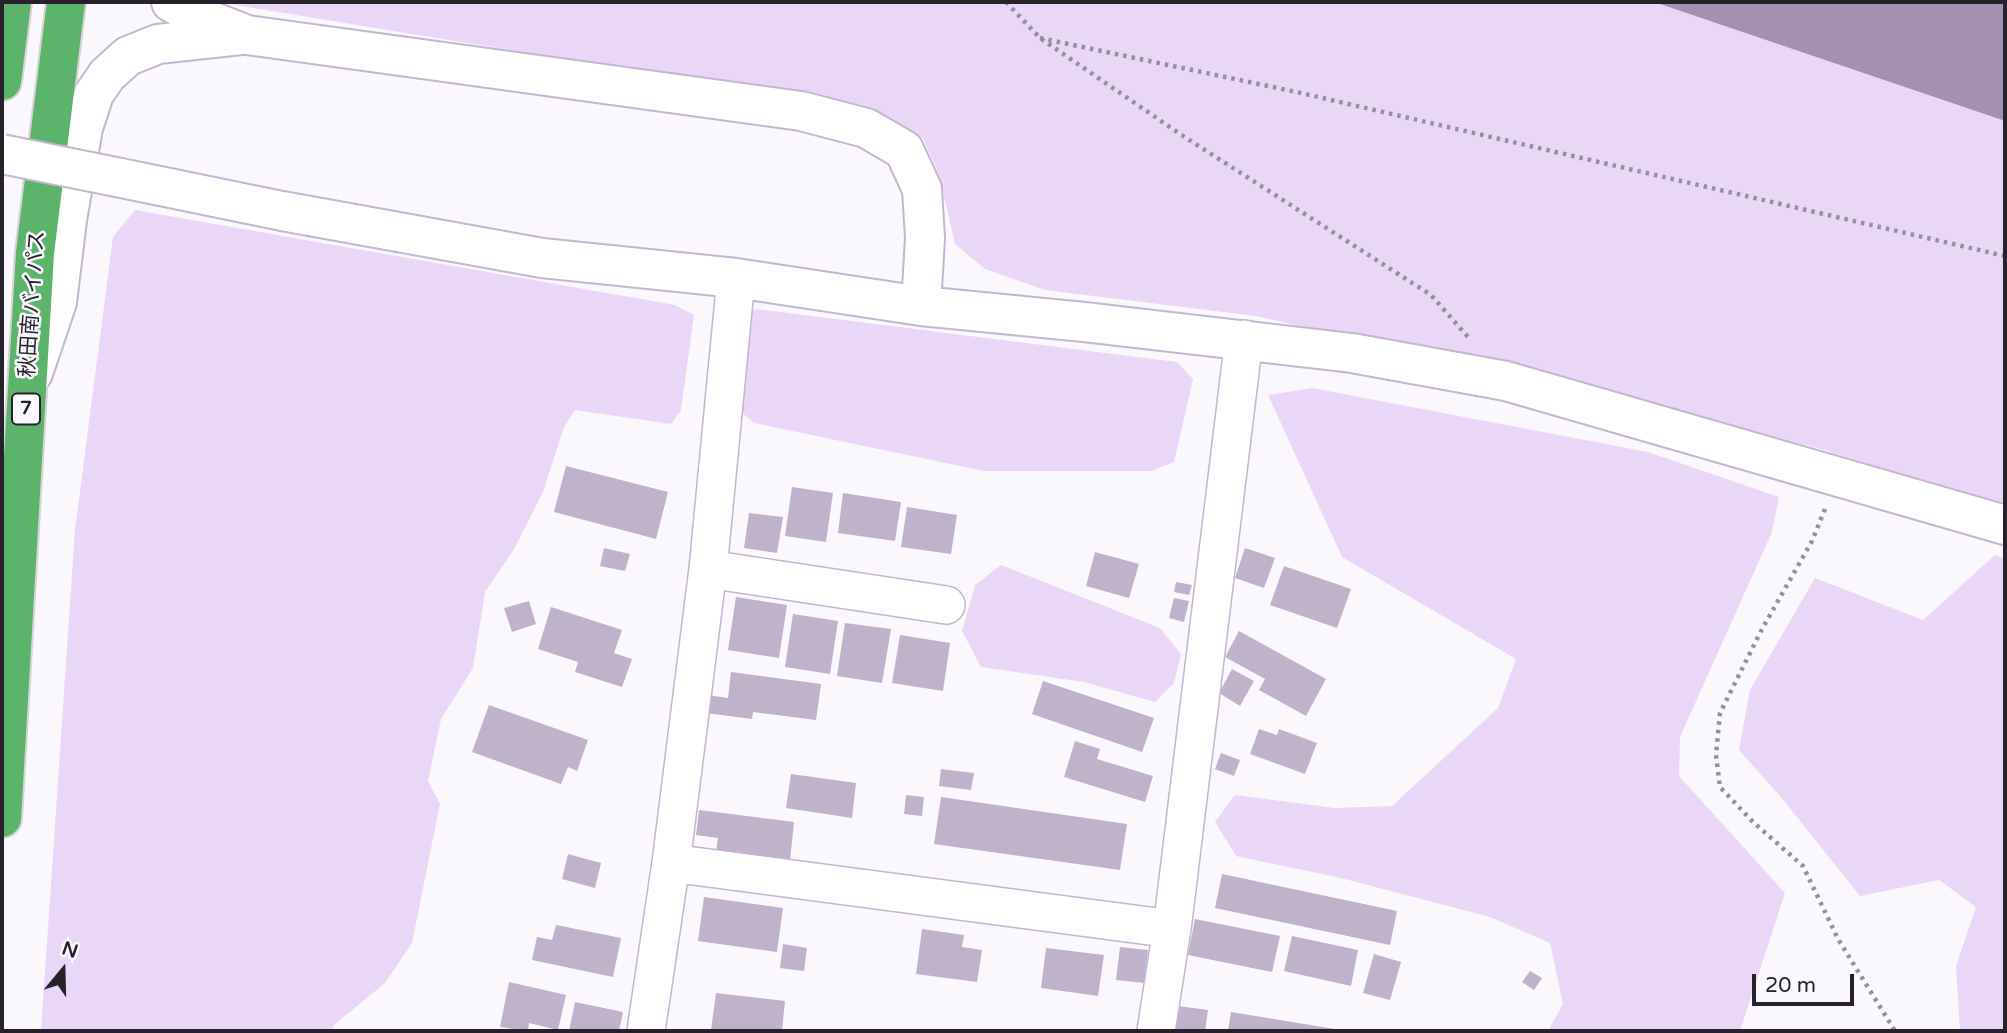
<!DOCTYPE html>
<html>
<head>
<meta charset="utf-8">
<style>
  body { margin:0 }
  #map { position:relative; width:2007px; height:1033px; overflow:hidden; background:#faf7fd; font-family:"Varela Round",sans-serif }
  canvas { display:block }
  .frame { position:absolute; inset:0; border:4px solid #27212b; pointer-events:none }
  .north { position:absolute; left:28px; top:935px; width:70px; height:70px; -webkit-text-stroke:5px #faf7fd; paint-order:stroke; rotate:19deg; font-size:19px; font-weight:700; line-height:28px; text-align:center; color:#27212b }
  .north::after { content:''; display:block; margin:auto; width:24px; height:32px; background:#27212b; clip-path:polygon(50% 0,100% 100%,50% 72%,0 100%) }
  .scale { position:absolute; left:1752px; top:974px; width:102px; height:32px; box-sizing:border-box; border:4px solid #27212b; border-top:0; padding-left:9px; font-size:21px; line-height:24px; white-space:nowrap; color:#27212b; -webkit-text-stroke:5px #faf7fd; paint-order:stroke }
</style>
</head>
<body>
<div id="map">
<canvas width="2007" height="1033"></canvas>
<div class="frame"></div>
<div class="north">N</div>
<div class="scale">20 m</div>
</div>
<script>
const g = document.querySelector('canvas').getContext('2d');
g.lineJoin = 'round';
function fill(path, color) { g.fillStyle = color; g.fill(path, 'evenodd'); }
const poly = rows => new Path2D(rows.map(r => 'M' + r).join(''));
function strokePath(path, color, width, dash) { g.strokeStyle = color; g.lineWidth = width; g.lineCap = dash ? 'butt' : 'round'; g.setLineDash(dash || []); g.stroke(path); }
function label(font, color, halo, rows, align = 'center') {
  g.font = font + ' "Varela Round","Noto Sans JP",sans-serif'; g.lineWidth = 5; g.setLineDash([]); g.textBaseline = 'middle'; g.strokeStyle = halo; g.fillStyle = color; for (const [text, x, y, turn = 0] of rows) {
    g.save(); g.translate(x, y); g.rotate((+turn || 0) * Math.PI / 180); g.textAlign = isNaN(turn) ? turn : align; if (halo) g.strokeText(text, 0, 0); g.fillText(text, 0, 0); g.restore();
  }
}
const green = poly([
  [228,2,1654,2,2005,121,2005,507,1814,447,1256,316,1045,290,985,269,955,244,939,175,923,138,863,105,461,42,229,4],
  [135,210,675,305,694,315,681,410,671,424,575,410,564,427,543,492,514,549,485,592,473,668,441,719,428,781,440,804,412,943,385,983,334,1025,332,1031,41,1031,75,530,113,237],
  [756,309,1177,362,1193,379,1174,462,1151,471,984,471,754,423,733,405,737,319],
  [1312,388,1648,452,1779,497,1772,532,1680,737,1679,776,1785,893,1740,1031,1548,1031,1563,1004,1550,943,1490,917,1341,878,1236,856,1215,822,1235,795,1335,808,1392,806,1498,708,1516,659,1342,557,1268,395],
  [1995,555,2005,559,2005,1031,1960,1031,1956,966,1976,907,1939,880,1860,896,1785,802,1739,750,1750,690,1815,578,1923,620],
  [1001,565,1160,628,1181,654,1174,683,1155,702,1084,682,981,667,962,631,975,585]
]);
const water = poly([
  [1654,2,2005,2,2005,121]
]);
const building = poly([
  [566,466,668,492,656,539,554,512],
  [792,487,833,493,826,542,785,536],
  [843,493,901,502,895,541,838,533],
  [907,507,957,515,951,554,901,547],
  [749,513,783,517,777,553,744,548],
  [604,548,630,554,625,571,600,566],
  [1245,548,1275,558,1264,588,1235,578],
  [1095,552,1139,564,1129,598,1086,586],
  [1284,566,1351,589,1337,628,1270,605],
  [1176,582,1192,585,1189,595,1174,592],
  [736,597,787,605,779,658,728,650],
  [1174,598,1189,601,1184,622,1169,618],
  [529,601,536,624,512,632,504,608],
  [551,607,622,630,614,653,632,659,622,687,575,672,578,662,538,649],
  [793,614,838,621,830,674,785,667],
  [845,623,891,629,882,683,837,676],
  [1239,631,1326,679,1306,716,1259,690,1265,679,1225,657],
  [900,635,950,643,943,691,892,683],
  [1232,669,1254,681,1240,706,1219,693],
  [731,672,821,684,816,720,753,712,752,719,698,712,700,694,728,698],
  [1043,681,1154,718,1142,752,1032,714],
  [489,705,588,740,577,771,568,767,561,784,472,752],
  [1259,729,1277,735,1279,729,1317,743,1305,774,1250,754],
  [1075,741,1100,749,1097,759,1153,776,1145,802,1064,777],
  [1221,753,1240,760,1234,776,1215,769],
  [941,769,974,773,971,790,939,786],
  [791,774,856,783,852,818,786,808],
  [906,795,924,797,922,816,904,814],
  [941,797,1127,824,1120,870,934,844],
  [699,810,794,822,790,860,716,852,718,838,696,835],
  [568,854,601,863,595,888,562,879],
  [1222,874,1397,911,1390,945,1215,908],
  [704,897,783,908,777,952,698,941],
  [1195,919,1280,936,1272,972,1188,955],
  [556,925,621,938,613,977,532,960,537,937,552,940],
  [922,929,964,935,962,947,982,950,977,982,916,974],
  [1292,936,1358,950,1351,986,1284,971],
  [783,944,807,948,804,971,780,968],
  [1120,947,1148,950,1144,983,1116,980],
  [1046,948,1104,955,1098,996,1041,988],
  [1374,954,1401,962,1390,1000,1363,993],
  [1530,971,1542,978,1534,990,1522,982],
  [509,982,566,995,558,1030,529,1023,528,1031,500,1027],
  [716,993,785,1001,782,1031,711,1030],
  [575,1002,623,1012,619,1031,569,1031],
  [1171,1005,1208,1010,1205,1031,1172,1031],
  [1231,1012,1341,1030,1340,1031,1228,1031]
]);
const path = poly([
  [1006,2,1040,38,1180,134,1431,295,1468,337],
  [1040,38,1301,93,2005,256],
  [1825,509,1812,541,1761,631,1720,713,1716,755,1720,787,1753,822,1803,866,1838,939,1895,1031]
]);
const minor = poly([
  [708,569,946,605],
  [671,863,1172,929],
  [646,1031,671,863,708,569,736,278],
  [1156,1031,1172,929,1244,339]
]);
const tertiary = poly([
  [171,2,191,13,247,35,801,111,866,128,904,150,922,189,925,238,921,306],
  [121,178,282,211,542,258,736,278,921,306,1084,322,1352,353,1506,381,2005,525],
  [33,373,57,302,67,220,83,128,94,94,107,75,128,56,158,44,241,35]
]);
const trunk = poly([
  [2,81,12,2],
  [2,818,35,253,66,2]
]);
const tertiaryBridge = poly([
  [2,154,121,178]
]);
const shields = [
  [26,409,28]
];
const shieldNames = [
  ["7",26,409]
];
const streetNames = [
  ["秋田南バイパス",33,304,-86]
];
fill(green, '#ead7f7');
fill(water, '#a490b2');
fill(building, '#c0b2ca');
strokePath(minor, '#c4b6ce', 40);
strokePath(tertiary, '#c4b6ce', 42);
strokePath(trunk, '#d4d3d5', 42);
strokePath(path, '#969199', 4.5, [3.5, 5]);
strokePath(minor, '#fff', 37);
strokePath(tertiary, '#fff', 38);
strokePath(trunk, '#5cb46a', 38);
strokePath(tertiaryBridge, '#c4b6ce', 42, []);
strokePath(tertiaryBridge, '#fff', 38);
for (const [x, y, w] of shields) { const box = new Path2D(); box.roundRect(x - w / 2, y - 15.5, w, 31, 5); g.fillStyle = '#faf7fd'; g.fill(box); strokePath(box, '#27212b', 2); }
label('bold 19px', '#27212b', null, shieldNames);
label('21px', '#27212b', '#faf7fd', streetNames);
</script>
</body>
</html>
